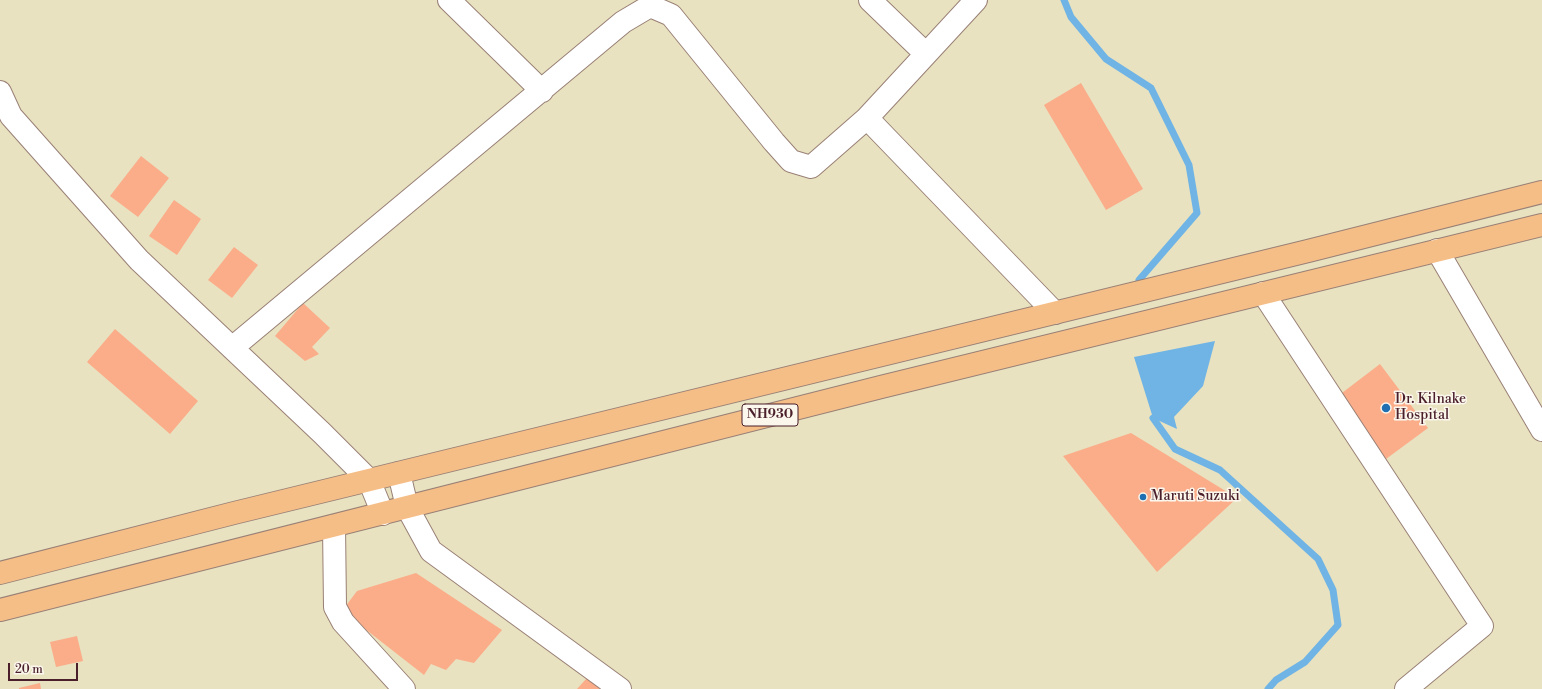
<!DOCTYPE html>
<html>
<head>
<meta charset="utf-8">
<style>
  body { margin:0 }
  #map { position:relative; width:1542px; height:689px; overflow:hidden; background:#e8e2c0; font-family:"Libre Bodoni",serif }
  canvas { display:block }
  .scale { position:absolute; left:8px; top:663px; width:70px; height:18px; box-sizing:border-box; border:2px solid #4a1f2b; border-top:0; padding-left:5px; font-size:12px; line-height:14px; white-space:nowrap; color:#4a1f2b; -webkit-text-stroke:3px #fbf7ec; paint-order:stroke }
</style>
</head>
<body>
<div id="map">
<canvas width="1542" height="689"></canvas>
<div class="scale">20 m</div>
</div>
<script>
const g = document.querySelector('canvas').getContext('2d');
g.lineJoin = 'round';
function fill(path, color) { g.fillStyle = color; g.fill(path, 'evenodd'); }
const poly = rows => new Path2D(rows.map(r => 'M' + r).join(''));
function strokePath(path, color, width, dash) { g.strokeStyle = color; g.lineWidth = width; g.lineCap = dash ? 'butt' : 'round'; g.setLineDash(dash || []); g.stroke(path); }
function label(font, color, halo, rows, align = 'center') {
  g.font = font + ' "Libre Bodoni",serif'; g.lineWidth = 3; g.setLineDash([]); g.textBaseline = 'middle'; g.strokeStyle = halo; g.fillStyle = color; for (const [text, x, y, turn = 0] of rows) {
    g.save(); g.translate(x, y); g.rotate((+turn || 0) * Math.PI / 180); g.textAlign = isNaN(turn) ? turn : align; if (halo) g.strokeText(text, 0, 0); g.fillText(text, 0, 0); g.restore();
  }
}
const water = poly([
  [1215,341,1203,386,1174,417,1177,429,1153,418,1134,357]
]);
const stream = poly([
  [1064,0,1071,17,1106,59,1151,88,1189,165,1197,213,1139,280],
  [1153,418,1175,449,1220,470,1318,559,1333,590,1338,625,1305,662,1276,680,1268,689]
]);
const building = poly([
  [1081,83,1143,189,1106,210,1044,105],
  [141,156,169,178,138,217,110,196],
  [174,200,201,219,177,255,149,236],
  [234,247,258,265,232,298,208,280],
  [303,303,330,328,312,347,319,354,305,361,275,336],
  [115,329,198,401,170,434,87,362],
  [1380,364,1428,428,1386,459,1338,396],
  [1131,433,1237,498,1157,572,1063,456],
  [416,573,502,630,474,663,456,659,446,670,431,664,424,675,342,611,357,591],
  [77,636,83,661,56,667,50,642],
  [587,678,600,689,577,689],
  [40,683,41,689,19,689,19,688]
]);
const minor = poly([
  [449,0,542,91],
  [870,0,926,54],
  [0,92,11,116,139,260,322,433,369,480,383,514],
  [867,118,976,0],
  [1437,250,1542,430],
  [1263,293,1482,626,1406,689],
  [232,348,623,22,650,6,671,15,774,142,791,161,811,167,867,118,1055,313],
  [399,473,407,507,431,551,620,689],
  [334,526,335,607,343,622,404,689]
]);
const highway = poly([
  [0,573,234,513,1308,251,1542,192],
  [0,610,881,387,1542,225]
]);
const markers = [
  [1386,408,5,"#1f6fb2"],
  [1143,497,4,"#1f6fb2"]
];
const shields = [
  [770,415,56]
];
const shieldNames = [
  ["NH930",770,415]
];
const poiNames = [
  ["Dr. Kilnake",1395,400],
  ["Hospital",1395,416],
  ["Maruti Suzuki",1151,497]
];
fill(water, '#6fb4e5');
strokePath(stream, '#6fb4e5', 7);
fill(building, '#fbac89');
strokePath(minor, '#998076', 24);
strokePath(highway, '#998076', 24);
strokePath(minor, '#fff', 22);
strokePath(highway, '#f6be87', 22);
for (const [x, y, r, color] of markers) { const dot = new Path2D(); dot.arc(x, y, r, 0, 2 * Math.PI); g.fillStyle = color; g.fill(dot); strokePath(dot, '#fbf7ec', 1.5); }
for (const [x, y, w] of shields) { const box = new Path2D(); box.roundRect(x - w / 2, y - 11, w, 22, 3); g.fillStyle = '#fbf7ec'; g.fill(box); strokePath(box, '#4a1f2b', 1); }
label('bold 13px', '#4a1f2b', null, shieldNames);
label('14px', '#4a1f2b', '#fbf7ec', poiNames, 'left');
</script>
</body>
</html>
